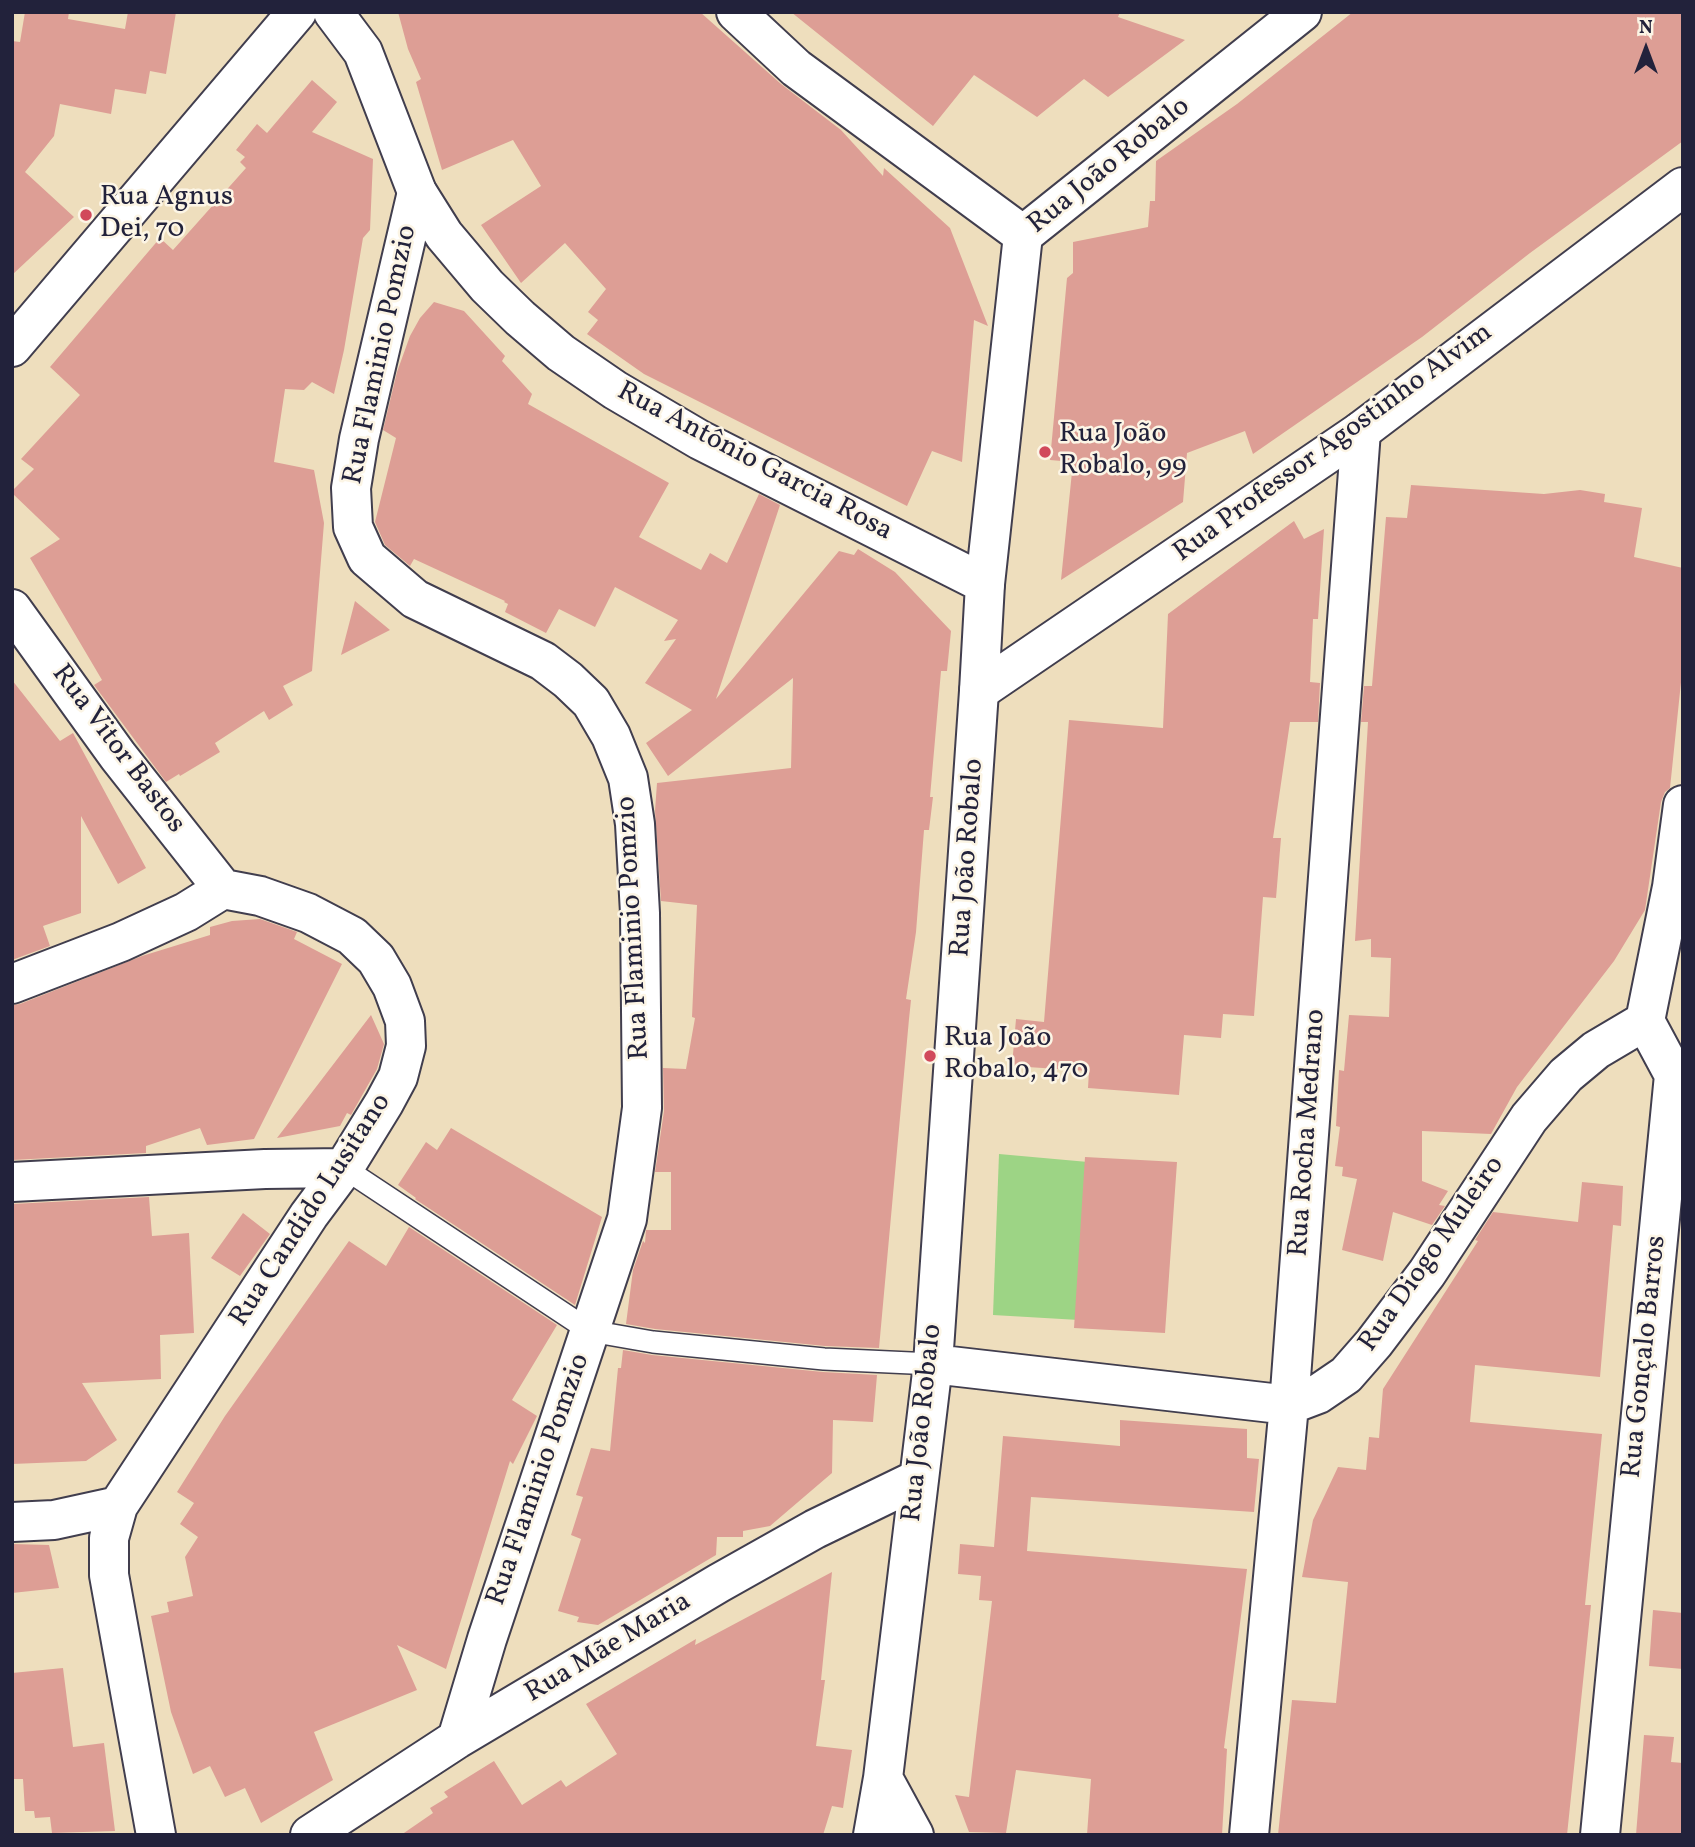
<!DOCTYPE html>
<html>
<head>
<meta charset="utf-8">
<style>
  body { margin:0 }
  #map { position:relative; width:1695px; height:1847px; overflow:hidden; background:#eedebd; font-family:Vollkorn,serif }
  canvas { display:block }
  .frame { position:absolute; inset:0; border:14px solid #22223b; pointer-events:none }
  .north { position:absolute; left:1611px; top:14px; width:70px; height:70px; -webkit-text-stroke:5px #fcf5e5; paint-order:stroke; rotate:0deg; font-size:19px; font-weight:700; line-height:28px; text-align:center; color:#22223b }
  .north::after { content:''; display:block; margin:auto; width:24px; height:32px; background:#22223b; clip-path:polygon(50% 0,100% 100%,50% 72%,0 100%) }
</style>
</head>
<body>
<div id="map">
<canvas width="1695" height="1847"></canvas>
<div class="frame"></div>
<div class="north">N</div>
</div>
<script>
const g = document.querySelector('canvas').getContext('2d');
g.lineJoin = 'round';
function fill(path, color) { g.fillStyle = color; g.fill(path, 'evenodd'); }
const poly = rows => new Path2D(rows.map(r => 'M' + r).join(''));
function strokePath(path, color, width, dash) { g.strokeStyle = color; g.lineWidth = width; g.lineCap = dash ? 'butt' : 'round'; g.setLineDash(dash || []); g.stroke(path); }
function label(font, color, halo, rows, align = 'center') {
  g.font = font + ' Vollkorn,serif'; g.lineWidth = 5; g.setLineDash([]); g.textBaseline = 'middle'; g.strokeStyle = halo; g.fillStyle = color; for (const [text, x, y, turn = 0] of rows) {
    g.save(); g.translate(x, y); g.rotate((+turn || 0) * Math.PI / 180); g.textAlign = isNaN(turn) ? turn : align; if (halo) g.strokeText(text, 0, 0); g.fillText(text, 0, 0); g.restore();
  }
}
const green = poly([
  [999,1154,1088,1162,1079,1320,993,1315]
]);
const building = poly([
  [25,12,69,12,68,19,125,29,128,12,176,12,166,74,150,71,146,94,115,89,111,114,60,104,54,136,25,172,74,217,12,275,12,41,20,42],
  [398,12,700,12,781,84,841,130,883,176,884,168,950,228,988,326,974,320,962,462,932,451,907,506,644,374,587,334,598,320,588,312,606,289,565,243,521,283,481,225,541,186,513,140,442,170,416,82,421,79,408,49],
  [791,12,1120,12,1118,17,1185,40,1108,97,1084,79,1037,117,974,75,933,126],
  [1353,12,1683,12,1683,141,1530,253,1422,337,1253,454,1245,431,1187,453,1183,502,1061,580,1073,462,1050,460,1067,278,1073,273,1073,242,1148,227,1150,201,1155,201,1156,161,1237,104],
  [312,80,337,102,312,132,373,159,370,230,363,238,344,350,334,394,312,382,304,390,285,389,274,462,314,470,324,523,312,671,283,686,293,705,269,720,264,711,215,743,220,752,180,776,179,774,166,782,94,685,102,680,30,558,60,539,12,493,12,491,34,469,21,459,80,395,50,367,160,238,173,250,246,168,240,162,245,157,236,150,257,124,267,133],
  [434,302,464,311,505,356,502,361,532,394,528,404,669,483,639,537,701,570,710,553,727,563,759,494,780,505,716,699,839,551,854,555,858,549,895,572,951,631,947,671,941,671,930,797,933,797,929,830,924,830,916,932,906,999,911,1000,909,1019,879,1348,825,1346,655,1329,626,1324,633,1270,643,1241,645,1243,646,1230,671,1230,671,1172,655,1172,664,1111,663,1068,686,1069,695,1018,692,1017,697,905,661,901,655,811,657,783,791,768,793,678,668,776,646,743,692,710,645,683,676,639,664,641,678,620,615,587,595,627,559,609,546,633,505,612,508,604,504,602,505,601,414,559,410,566,385,545,375,522,396,438,383,430,397,372,410,336,420,318],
  [1411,485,1544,494,1580,490,1605,494,1604,502,1642,508,1634,557,1683,568,1683,663,1670,788,1665,792,1661,802,1645,910,1614,961,1517,1087,1491,1134,1422,1131,1422,1181,1448,1191,1439,1205,1445,1206,1432,1225,1393,1212,1383,1261,1342,1250,1357,1179,1342,1176,1343,1167,1335,1166,1340,1127,1336,1126,1339,1070,1344,1071,1349,1015,1389,1017,1391,958,1371,957,1371,939,1355,941,1368,722,1361,722,1364,686,1372,686,1386,517,1407,518],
  [1294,521,1304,539,1324,529,1318,619,1313,619,1310,682,1320,683,1318,722,1290,722,1273,838,1281,838,1276,898,1263,897,1254,1016,1223,1014,1221,1038,1184,1035,1179,1095,1088,1088,1089,1071,1012,1066,1016,1019,1044,1022,1069,720,1163,728,1168,614],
  [355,601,390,630,341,655],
  [12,680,60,741,73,733,146,868,118,884,81,816,81,913,43,926,50,946,12,960],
  [260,919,297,932,294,939,342,964,254,1139,207,1145,200,1128,146,1146,146,1153,12,1160,12,1005,20,1004,142,956,210,935,210,927,232,921],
  [371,1015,384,1044,377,1069,351,1115,347,1113,340,1126,277,1138],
  [451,1128,602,1217,575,1305,415,1199,416,1198,398,1185,426,1142,437,1150],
  [1085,1157,1177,1162,1165,1333,1074,1328],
  [1582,1182,1623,1186,1621,1226,1613,1225,1600,1377,1475,1365,1470,1422,1602,1434,1585,1605,1591,1605,1567,1835,1278,1835,1292,1700,1336,1703,1348,1582,1302,1577,1313,1520,1338,1467,1366,1470,1369,1437,1379,1438,1383,1389,1478,1241,1475,1240,1493,1212,1578,1222],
  [149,1197,152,1236,189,1233,194,1333,160,1335,161,1379,82,1383,117,1440,86,1461,12,1464,12,1204],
  [243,1213,270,1234,240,1276,211,1258],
  [409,1227,557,1325,512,1400,537,1416,513,1464,510,1461,446,1669,397,1645,417,1690,314,1732,333,1780,261,1823,245,1788,225,1797,210,1766,193,1774,171,1712,151,1616,169,1612,167,1602,193,1596,185,1557,198,1537,180,1524,194,1503,177,1492,225,1416,349,1241,386,1266],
  [623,1350,652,1355,823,1372,877,1375,873,1422,833,1420,832,1473,770,1526,743,1531,743,1537,717,1537,716,1555,598,1625,577,1622,579,1617,558,1611,581,1539,571,1535,583,1497,576,1495,591,1448,610,1451,618,1368,621,1368],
  [1120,1420,1247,1429,1247,1458,1259,1459,1254,1512,1031,1497,1027,1551,1247,1569,1224,1748,1227,1749,1222,1835,1087,1835,1091,1779,1016,1770,1006,1833,969,1832,955,1795,969,1797,992,1601,979,1600,981,1576,958,1574,960,1544,994,1547,1003,1436,1120,1446],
  [12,1544,49,1545,59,1588,12,1593],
  [832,1572,821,1680,825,1680,816,1746,852,1750,843,1808,832,1806,823,1835,401,1835,433,1813,430,1808,448,1797,444,1792,494,1761,522,1805,561,1780,566,1787,617,1754,586,1704,696,1639,695,1645],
  [1653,1610,1683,1613,1683,1669,1649,1666],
  [63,1668,73,1747,104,1743,115,1831,52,1833,50,1817,35,1818,34,1811,25,1811,23,1779,12,1779,12,1673],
  [1644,1735,1674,1737,1671,1762,1683,1763,1683,1835,1636,1835]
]);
const service = poly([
  [344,1168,590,1331,653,1342,824,1359,933,1364]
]);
const minor = poly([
  [736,12,796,68,1023,235],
  [417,192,359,439,351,488,353,527,367,558,415,599,543,661,568,680,591,702,611,736,628,778,635,824,640,913,642,1108,627,1219,487,1639,457,1739],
  [985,584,1023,235,1302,12],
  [12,609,118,756,223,889],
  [1683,805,1672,887,1645,1021,1674,1075,1683,1086],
  [12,984,121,942,186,912,223,889,260,896,308,913,352,936,376,959,392,986,405,1021,406,1046,398,1077,384,1103,344,1168,309,1215,118,1506,109,1538,109,1575,156,1835],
  [12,1182,265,1169,344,1168],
  [933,1364,1289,1405,1318,1394,1346,1375,1374,1343,1427,1273,1529,1118,1566,1075,1596,1050,1645,1021],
  [12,1522,54,1520,118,1506],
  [883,1778,914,1835],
  [310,1835,457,1739,719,1583,815,1529,918,1479],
  [873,1835,883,1778,933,1364,979,691],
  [1249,1835,1289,1405,1361,431],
  [1600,1835,1674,1075]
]);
const tertiary = poly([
  [333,12,363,52,417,192,444,235,487,286,520,318,561,353,615,390,700,440,985,584,979,691],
  [12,347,297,12],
  [979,691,1361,431,1683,187]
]);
const markers = [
  [86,215,7,"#d1495b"],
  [1045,452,7,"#d1495b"],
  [930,1056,7,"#d1495b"]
];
const streetNames = [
  ["Rua João Robalo",1110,167,-39],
  ["Rua Flaminio Pomzio",382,355,-78],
  ["Rua Professor Agostinho Alvim",1334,444,-36],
  ["Rua Antônio Garcia Rosa",754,463,28],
  ["Rua Vitor Bastos",117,750,53],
  ["Rua João Robalo",969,858,-86],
  ["Rua Flaminio Pomzio",635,928,-93],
  ["Rua Rocha Medrano",1309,1133,-86],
  ["Rua Candido Lusitano",312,1211,-57],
  ["Rua Diogo Muleiro",1433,1255,-55],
  ["Rua Gonçalo Barros",1646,1357,-84],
  ["Rua João Robalo",924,1423,-84],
  ["Rua Flaminio Pomzio",540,1480,-71],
  ["Rua Mãe Maria",609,1649,-31]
];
const poiNames = [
  ["Rua Agnus",100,199],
  ["Dei, 70",100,231],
  ["Rua João",1059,436],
  ["Robalo, 99",1059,468],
  ["Rua João",944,1040],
  ["Robalo, 470",944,1072]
];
fill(green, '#9dd485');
fill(building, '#dd9e95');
strokePath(service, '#413e4e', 24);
strokePath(minor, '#413e4e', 42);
strokePath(tertiary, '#413e4e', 42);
strokePath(service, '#fff', 21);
strokePath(minor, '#fff', 38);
strokePath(tertiary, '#fff', 38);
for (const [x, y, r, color] of markers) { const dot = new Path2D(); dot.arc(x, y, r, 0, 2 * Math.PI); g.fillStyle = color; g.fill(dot); strokePath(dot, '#fcf5e5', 2.5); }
label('28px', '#22223b', '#fcf5e5', streetNames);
label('28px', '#22223b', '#fcf5e5', poiNames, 'left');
</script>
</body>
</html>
